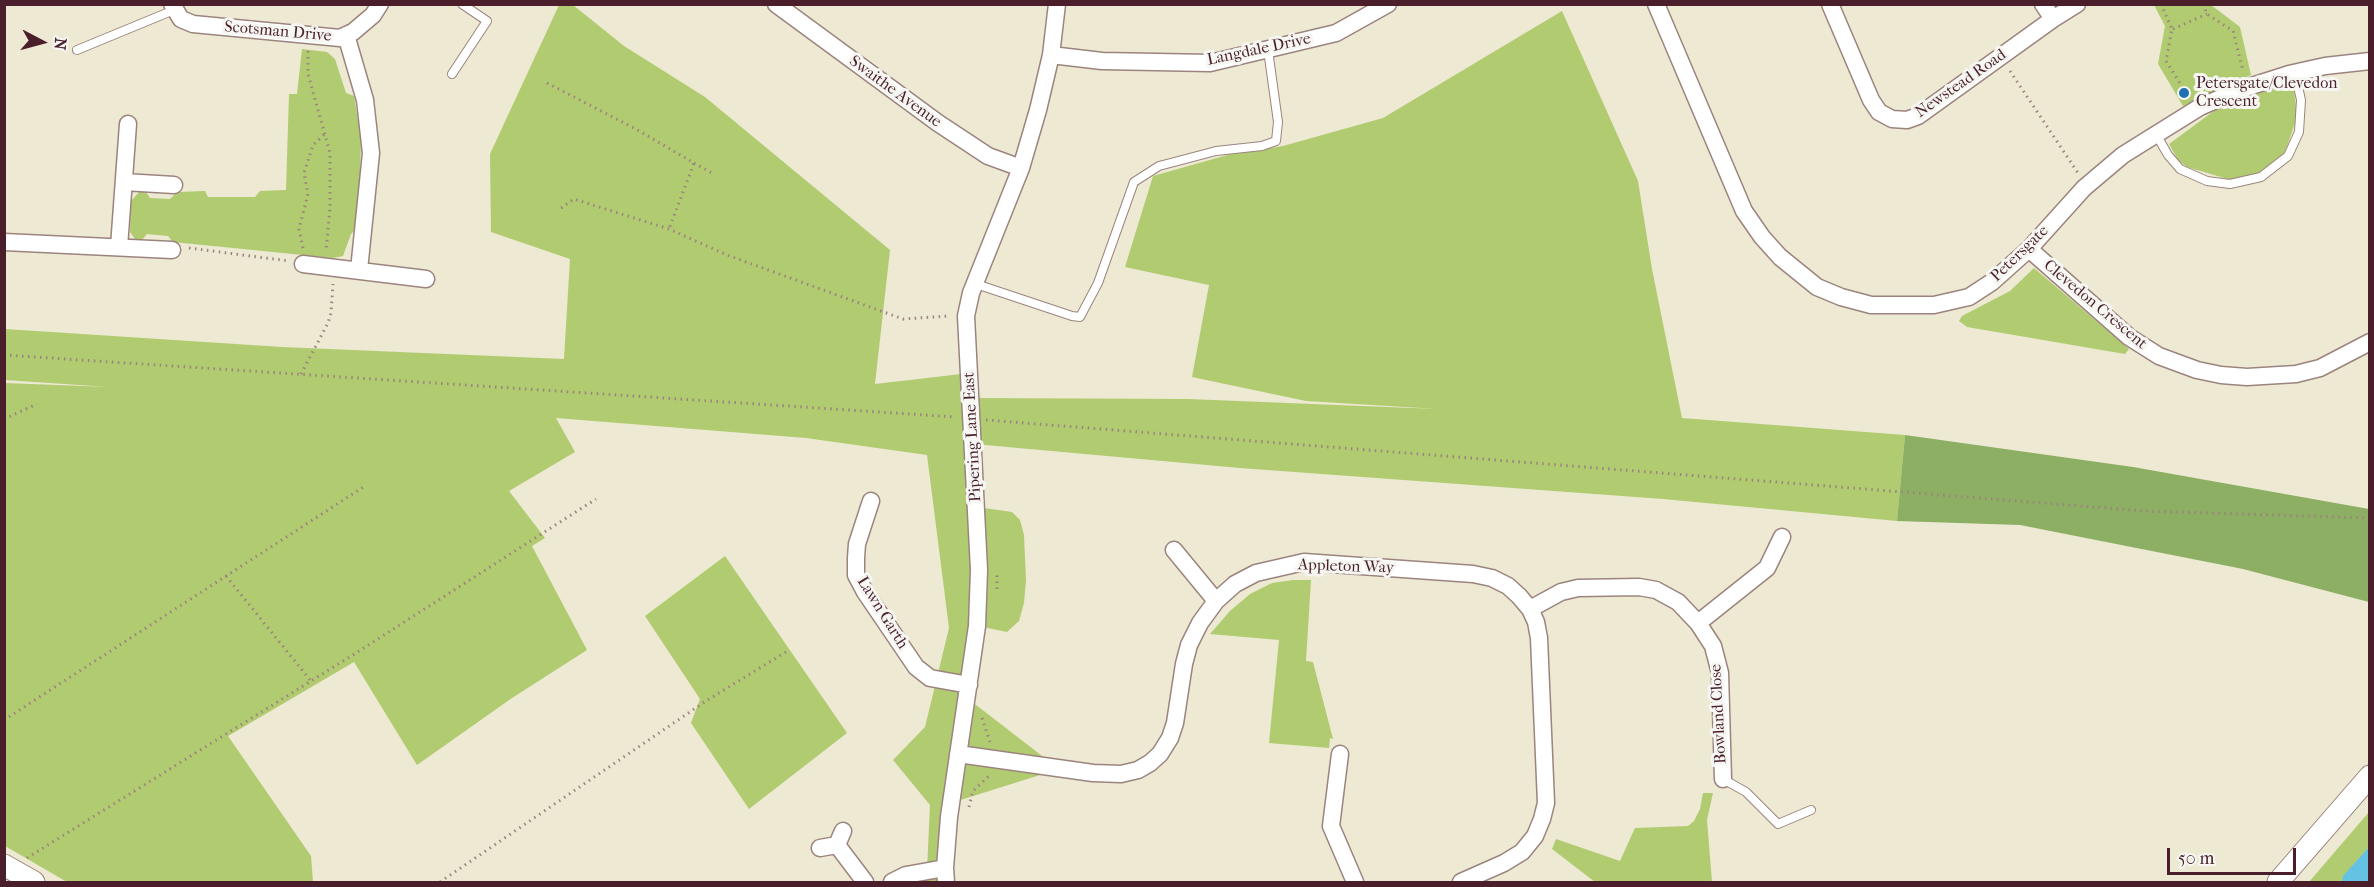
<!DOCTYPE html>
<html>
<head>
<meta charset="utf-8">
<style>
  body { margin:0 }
  #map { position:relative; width:2374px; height:887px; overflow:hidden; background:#ede9d2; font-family:"IM FELL French Canon",serif }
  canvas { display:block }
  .frame { position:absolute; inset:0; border:6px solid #4a1f2b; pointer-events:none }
  .north { position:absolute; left:12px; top:12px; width:60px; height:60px; -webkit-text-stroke:4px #f6f6f2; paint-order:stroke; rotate:96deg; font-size:16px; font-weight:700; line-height:24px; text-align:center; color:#4a1f2b }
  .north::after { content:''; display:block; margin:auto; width:21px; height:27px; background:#4a1f2b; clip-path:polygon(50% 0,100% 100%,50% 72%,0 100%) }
  .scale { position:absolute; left:2167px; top:848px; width:129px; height:27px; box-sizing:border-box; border:3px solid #4a1f2b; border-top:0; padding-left:8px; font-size:18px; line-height:21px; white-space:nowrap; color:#4a1f2b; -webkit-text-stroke:4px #f6f6f2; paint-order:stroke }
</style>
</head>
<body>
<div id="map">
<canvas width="2374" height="887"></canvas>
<div class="frame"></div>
<div class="north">N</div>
<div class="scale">50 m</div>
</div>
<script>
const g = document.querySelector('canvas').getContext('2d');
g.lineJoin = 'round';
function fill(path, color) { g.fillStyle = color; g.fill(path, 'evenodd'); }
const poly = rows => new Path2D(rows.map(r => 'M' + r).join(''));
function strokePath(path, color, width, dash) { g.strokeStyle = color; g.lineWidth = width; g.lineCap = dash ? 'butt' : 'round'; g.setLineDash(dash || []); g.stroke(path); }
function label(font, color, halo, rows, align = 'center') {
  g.font = font + ' "IM FELL French Canon",serif'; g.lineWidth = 6; g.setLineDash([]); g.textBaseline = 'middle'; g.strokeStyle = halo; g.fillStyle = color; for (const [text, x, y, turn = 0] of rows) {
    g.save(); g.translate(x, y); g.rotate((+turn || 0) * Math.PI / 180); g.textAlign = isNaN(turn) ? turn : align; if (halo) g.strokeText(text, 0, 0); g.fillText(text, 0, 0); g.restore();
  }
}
const green = poly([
  [559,5,573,5,624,46,705,97,890,250,875,384,970,373,972,398,1188,399,1438,409,1306,401,1192,377,1209,285,1125,267,1153,176,1231,154,1283,146,1383,118,1562,11,1638,181,1652,269,1682,418,1905,435,1897,521,1663,499,1240,468,974,444,977,507,1012,512,1020,520,1024,535,1026,580,1024,603,1019,621,1007,632,978,626,967,698,1059,769,951,803,946,882,892,882,927,870,930,805,893,760,925,727,949,628,927,455,806,438,556,418,575,452,509,491,545,538,532,546,587,650,512,698,417,765,354,662,228,736,311,856,313,882,67,882,5,846,5,383,109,387,5,380,5,329,282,347,564,359,570,259,491,232,490,154],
  [2154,5,2211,5,2240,27,2251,75,2183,106,2158,64,2165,26],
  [302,49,327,52,335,59,346,93,354,96,361,140,359,207,354,231,351,234,343,256,333,258,173,242,168,236,147,234,142,240,135,239,130,232,131,201,140,191,146,192,150,198,170,199,177,192,205,191,208,197,255,197,260,191,286,190,289,94,297,94],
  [2293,82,2297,116,2292,132,2285,152,2270,165,2250,178,2231,180,2187,167,2178,160,2169,144,2222,105],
  [2034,268,2129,349,2125,354,1967,327,1959,321,1962,316,2010,291],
  [725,556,847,733,749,809,691,723,700,699,645,616],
  [1293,580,1311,580,1306,661,1313,662,1333,739,1330,738,1329,748,1269,743,1279,640,1210,634,1230,611,1250,594,1272,583],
  [1703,793,1713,793,1707,820,1712,882,1595,882,1552,849,1556,839,1620,861,1635,828,1688,826,1694,821,1700,809],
  [2369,812,2369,847,2344,876,2342,882,2309,882]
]);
const forest = poly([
  [1905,435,2133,467,2369,509,2369,602,2243,569,2020,525,1897,521]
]);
const water = poly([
  [2369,847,2369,882,2342,882,2343,876]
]);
const path = poly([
  [2161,4,2172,29,2166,61,2188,96],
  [2203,4,2207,14,2233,31,2243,71],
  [2173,29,2207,14],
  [308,51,308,74,330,153,330,208,326,251],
  [2010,71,2078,173],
  [547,83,634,128,694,163,669,229],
  [694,163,712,173],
  [561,208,574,199,669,229,727,255,903,319,949,316],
  [189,248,289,261],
  [303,248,299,229,308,194,304,173,313,145,326,133],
  [4,355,956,417],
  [301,374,328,323,331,313,333,284],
  [4,419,37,404],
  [986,420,2145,511,2370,518],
  [226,576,311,681],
  [997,589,997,572],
  [982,718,990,742],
  [4,720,365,486],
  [969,807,973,791,989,776],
  [27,858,356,653,596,499],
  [440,882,706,701,789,650]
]);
const service = poly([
  [77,50,174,10],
  [452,74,487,21,462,4],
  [2156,134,2168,155,2180,169,2207,181,2230,184,2261,177,2288,156,2299,132,2301,100,2295,73],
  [976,284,1072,316,1080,317,1098,283,1134,182,1159,166,1216,151,1262,146,1276,141,1278,122,1268,50],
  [1723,779,1746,792,1778,824,1811,810]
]);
const minor = poly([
  [172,4,181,19,193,24,340,38,353,32,373,15,380,4],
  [776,4,938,123,988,156,1021,168],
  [1656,4,1744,211,1762,237,1780,257,1817,287,1841,297,1871,305,1934,305,1969,297,1992,282,2029,249,2084,188,2123,155,2200,107,2239,90,2289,74,2325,66,2370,61],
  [1830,4,1871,100,1879,112,1892,119,1907,120,1918,116,2053,19,2077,4],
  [2043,4,2053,19],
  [346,35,365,100,371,153,359,270],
  [1051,55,1102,61,1210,63,1336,33,1388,4],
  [124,182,174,185],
  [4,242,172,250],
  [119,247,128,124],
  [2029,249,2129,337,2159,356,2197,370,2221,375,2247,377,2296,374,2320,368,2370,342],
  [303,264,426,279],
  [871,501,857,544,856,558,856,575,865,592,916,667,930,678,969,685],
  [1174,550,1216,601],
  [1530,609,1561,592,1578,588,1639,587,1656,590,1678,602,1698,623,1713,646,1720,673,1723,779],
  [1698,623,1767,568,1782,537],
  [958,754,1093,773,1121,774,1138,770,1150,763,1160,754,1170,738,1175,723,1184,664,1189,645,1200,623,1216,601,1235,584,1256,573,1304,562,1473,574,1492,578,1508,586,1519,596,1530,609,1536,622,1539,638,1546,803,1542,819,1535,836,1522,852,1504,863,1461,882],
  [1340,754,1331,826,1355,882],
  [837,845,865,882],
  [820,848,837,845,843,831],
  [892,882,906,875,945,868],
  [946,882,945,868,949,817,977,626,979,570,966,316,971,293,1021,168,1038,110,1051,55,1057,4]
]);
const tertiary = poly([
  [4,865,34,882],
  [2278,882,2370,776]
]);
const markers = [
  [2184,93,6,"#1f6fb2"]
];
const streetNames = [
  ["Scotsman Drive",278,32,5],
  ["Langdale Drive",1259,50,-12],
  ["Newstead Road",1961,84,-35],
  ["Swaithe Avenue",895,92,36],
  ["Petersgate",2020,254,-44],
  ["Clevedon Crescent",2095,305,40],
  ["Pipering Lane East",973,437,-93],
  ["Appleton Way",1346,567,2],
  ["Lawn Garth",882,613,58],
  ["Bowland Close",1719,714,-93]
];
const poiNames = [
  ["Petersgate/Clevedon",2196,84],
  ["Crescent",2196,102]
];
fill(green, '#b1cb71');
fill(forest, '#8caf63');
fill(water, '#64c2e2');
strokePath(service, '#9c847e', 10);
strokePath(minor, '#9c847e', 19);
strokePath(tertiary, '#9c847e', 23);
strokePath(path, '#9c847e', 3, [1.5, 4.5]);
strokePath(service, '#fff', 8);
strokePath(minor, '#fff', 16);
strokePath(tertiary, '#fff', 21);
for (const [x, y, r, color] of markers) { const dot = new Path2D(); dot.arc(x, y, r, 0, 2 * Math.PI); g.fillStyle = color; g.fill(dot); strokePath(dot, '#f6f6f2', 2); }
label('16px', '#4a1f2b', '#f6f6f2', streetNames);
label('16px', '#4a1f2b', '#f6f6f2', poiNames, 'left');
</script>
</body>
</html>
